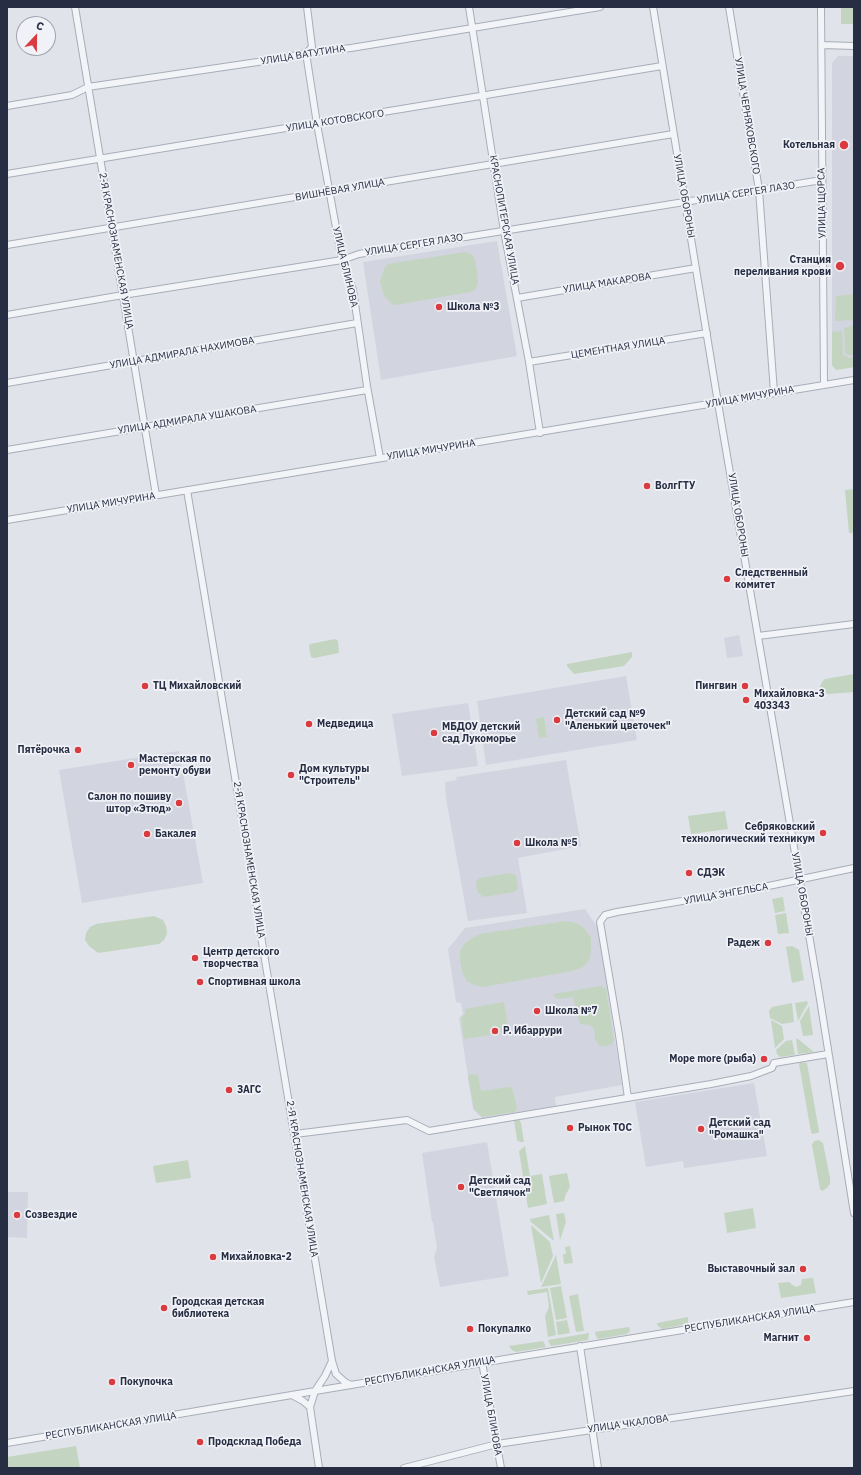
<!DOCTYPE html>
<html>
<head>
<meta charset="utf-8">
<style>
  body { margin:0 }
  #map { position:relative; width:861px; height:1475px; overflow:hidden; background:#e0e3ea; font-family:"IBM Plex Sans",sans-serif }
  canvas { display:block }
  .frame { position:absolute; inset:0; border:8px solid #272e43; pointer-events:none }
  .north { position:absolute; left:16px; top:16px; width:40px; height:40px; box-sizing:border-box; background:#f0f2f7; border:1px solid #a0a4af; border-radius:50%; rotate:22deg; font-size:11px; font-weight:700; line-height:16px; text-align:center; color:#272e43 }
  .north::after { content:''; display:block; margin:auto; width:14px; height:18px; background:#d93b3e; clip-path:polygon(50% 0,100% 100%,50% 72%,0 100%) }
</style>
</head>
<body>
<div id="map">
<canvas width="861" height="1475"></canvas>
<div class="frame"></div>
<div class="north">С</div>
</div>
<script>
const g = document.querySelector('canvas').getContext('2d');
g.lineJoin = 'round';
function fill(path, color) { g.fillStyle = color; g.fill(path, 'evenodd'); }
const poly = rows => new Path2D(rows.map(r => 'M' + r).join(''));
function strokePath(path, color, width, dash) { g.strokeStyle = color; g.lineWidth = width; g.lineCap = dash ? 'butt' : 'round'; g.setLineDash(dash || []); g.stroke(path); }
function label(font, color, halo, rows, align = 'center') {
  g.font = font + ' "IBM Plex Sans",sans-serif'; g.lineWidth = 3.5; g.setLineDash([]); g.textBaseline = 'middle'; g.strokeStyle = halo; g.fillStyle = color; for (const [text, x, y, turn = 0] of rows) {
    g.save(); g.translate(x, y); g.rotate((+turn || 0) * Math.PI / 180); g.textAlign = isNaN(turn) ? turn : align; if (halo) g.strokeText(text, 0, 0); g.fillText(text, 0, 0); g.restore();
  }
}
const built = poly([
  [838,56,854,56,854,367,836,370,832,365,832,63],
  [497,241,517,356,381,380,363,262],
  [739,635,743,656,727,658,724,638],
  [626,676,637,740,486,765,477,701],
  [468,703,478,766,402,776,392,714],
  [179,751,203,883,82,903,59,770],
  [566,760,581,846,518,858,527,913,468,921,446,798,445,782,457,780,456,777],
  [585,909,598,928,622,1085,555,1097,556,1106,482,1118,473,1109,459,1018,463,1014,461,1003,456,1002,448,949,465,928],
  [754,1083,767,1156,684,1168,683,1161,646,1167,635,1102],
  [487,1142,509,1276,440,1287,434,1257,437,1248,433,1222,432,1222,422,1153],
  [7,1192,28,1192,27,1238,7,1237]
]);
const green = poly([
  [841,7,854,7,854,24,841,24],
  [465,252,471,254,475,259,478,279,477,286,475,290,470,292,396,305,392,304,384,296,380,281,384,269,388,264],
  [854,294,854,320,835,321,836,296],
  [854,325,854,355,849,355,846,354,845,351,844,328],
  [842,331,843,355,849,358,854,357,854,367,836,370,832,365,832,332],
  [854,489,854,533,849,533,845,490],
  [335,639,338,641,339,653,314,658,311,657,309,646,310,644],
  [632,652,632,657,624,666,574,674,567,666,567,664],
  [854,674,854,692,828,694,822,692,820,687,822,682,825,679],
  [544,717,547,737,539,738,536,719],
  [725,811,728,829,691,834,688,816],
  [510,873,516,875,518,887,517,890,514,892,484,897,478,893,476,882,479,878],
  [783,897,785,911,775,913,772,899],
  [786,913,789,933,778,934,775,915],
  [154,916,163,920,166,926,167,934,164,940,159,944,98,953,89,946,85,940,86,933,90,927,96,924],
  [565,921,576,923,584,928,591,938,591,950,589,961,583,967,572,971,483,987,474,985,467,981,462,972,460,959,460,951,464,944,472,938,480,934],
  [792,946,799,950,804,980,792,983,786,947],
  [600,986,603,987,606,989,614,1040,612,1044,606,1046,600,1046,595,1039,594,1028,589,1025,580,1024,573,997,558,999,554,996,554,994],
  [807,1001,808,1003,798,1021,795,1003],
  [504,1002,509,1032,501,1033,500,1027,489,1030,490,1035,464,1039,461,1018,465,1014,465,1009],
  [792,1003,794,1022,782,1024,770,1018,769,1011,772,1007],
  [809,1006,813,1035,803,1036,800,1021],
  [771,1020,782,1026,784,1039,775,1048],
  [796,1039,798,1039,814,1052,798,1054],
  [792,1040,795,1055,780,1057,777,1054,776,1050,786,1041],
  [800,1062,807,1063,819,1131,818,1133,812,1134,811,1132,799,1064],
  [471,1074,478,1075,481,1091,510,1087,512,1088,517,1107,515,1112,482,1117,474,1109,468,1077],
  [519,1119,521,1123,524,1142,520,1142,517,1140,514,1120],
  [819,1140,823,1143,830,1178,830,1184,827,1188,822,1191,820,1189,812,1145,814,1141],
  [525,1146,530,1176,542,1174,547,1204,528,1208,519,1151],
  [188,1160,191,1178,156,1183,153,1166],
  [567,1173,570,1187,566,1194,564,1201,554,1203,549,1176],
  [753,1208,756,1228,727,1233,724,1213],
  [564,1213,566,1222,560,1240,556,1214],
  [549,1215,554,1241,531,1222,530,1219],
  [531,1225,550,1242,553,1256,541,1283],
  [570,1246,573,1263,564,1264,563,1254,566,1254,565,1247],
  [556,1255,561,1284,541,1287],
  [813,1278,816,1293,781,1298,778,1283,790,1282,791,1284,796,1287,801,1285,802,1279],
  [561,1286,567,1318,556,1320,550,1288],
  [548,1288,556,1335,548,1337,545,1316,549,1307,547,1292,528,1295,527,1291],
  [578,1294,584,1331,576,1332,569,1296],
  [688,1317,688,1323,687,1324,662,1329,657,1325,657,1323],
  [567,1320,570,1333,558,1335,556,1322],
  [629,1327,630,1331,627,1334,598,1339,596,1336,595,1332],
  [589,1333,588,1340,551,1346,548,1340],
  [543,1341,546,1347,516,1352,512,1350,509,1346],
  [76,1446,80,1468,7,1468,7,1457]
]);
const minor = poly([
  [75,7,156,495],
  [307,7,312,47,306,53,317,124,342,260,353,290,367,386,380,458],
  [469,7,504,231,529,362,540,433],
  [653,7,718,403,819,993,854,1213],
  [729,7,759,190,774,392],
  [821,7,824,384],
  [822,45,854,46],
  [7,106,72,95,88,87,278,59,306,53,351,48,600,7],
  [7,174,662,66],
  [7,245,673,134],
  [517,298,696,268],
  [7,315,123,295,342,260,359,254,822,180],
  [529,362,707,333],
  [7,383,357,323],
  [7,450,367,390],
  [187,490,241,813,250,860,262,942,332,1361,325,1376,315,1391,310,1407,319,1468],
  [7,520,854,380],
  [758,636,854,624],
  [628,1098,619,1035,600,922,605,915,617,912,759,888,854,868],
  [295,1134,407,1120,429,1131,711,1084,751,1076,772,1068,774,1063,828,1054],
  [580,1346,598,1468],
  [332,1361,336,1374,345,1382,351,1385],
  [482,1362,501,1468],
  [292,1395,303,1401,310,1407],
  [7,1443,511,1358,854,1302],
  [404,1468,497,1444,854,1391]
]);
const markers = [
  [844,145,5,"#d93b3e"],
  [840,266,5,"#d93b3e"],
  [439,307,4,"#d93b3e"],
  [647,486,4,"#d93b3e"],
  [727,579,4,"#d93b3e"],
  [145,686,4,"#d93b3e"],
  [745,686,4,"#d93b3e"],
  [746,700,4,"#d93b3e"],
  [557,720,4,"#d93b3e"],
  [309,724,4,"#d93b3e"],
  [434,733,4,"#d93b3e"],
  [78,750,4,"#d93b3e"],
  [131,765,4,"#d93b3e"],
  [291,775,4,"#d93b3e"],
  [179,803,4,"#d93b3e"],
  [823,833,4,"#d93b3e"],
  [147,834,4,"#d93b3e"],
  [517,843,4,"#d93b3e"],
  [689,873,4,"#d93b3e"],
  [768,943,4,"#d93b3e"],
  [195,958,4,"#d93b3e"],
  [200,982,4,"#d93b3e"],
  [537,1011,4,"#d93b3e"],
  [495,1031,4,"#d93b3e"],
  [764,1059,4,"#d93b3e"],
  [229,1090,4,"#d93b3e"],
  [570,1128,4,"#d93b3e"],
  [701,1129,4,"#d93b3e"],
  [461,1187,4,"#d93b3e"],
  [17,1215,4,"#d93b3e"],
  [213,1257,4,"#d93b3e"],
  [803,1269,4,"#d93b3e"],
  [164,1308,4,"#d93b3e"],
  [470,1329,4,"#d93b3e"],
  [807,1338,4,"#d93b3e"],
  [112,1382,4,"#d93b3e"],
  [200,1442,4,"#d93b3e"]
];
const streetNames = [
  ["УЛИЦА ВАТУТИНА",303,55,-9],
  ["УЛИЦА ЧЕРНЯХОВСКОГО",747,116,81],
  ["УЛИЦА КОТОВСКОГО",335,121,-9],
  ["ВИШНЁВАЯ УЛИЦА",340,190,-10],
  ["УЛИЦА СЕРГЕЯ ЛАЗО",746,193,-9],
  ["УЛИЦА ОБОРОНЫ",684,196,80],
  ["УЛИЦА ЩОРСА",822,203,-91],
  ["КРАСНОПИТЕРСКАЯ УЛИЦА",504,220,80],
  ["УЛИЦА СЕРГЕЯ ЛАЗО",414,245,-9],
  ["2-Я КРАСНОЗНАМЕНСКАЯ УЛИЦА",116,251,80],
  ["УЛИЦА БЛИНОВА",345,267,77],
  ["УЛИЦА МАКАРОВА",607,283,-9],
  ["ЦЕМЕНТНАЯ УЛИЦА",618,348,-9],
  ["УЛИЦА АДМИРАЛА НАХИМОВА",182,353,-10],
  ["УЛИЦА МИЧУРИНА",750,397,-10],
  ["УЛИЦА АДМИРАЛА УШАКОВА",187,420,-9],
  ["УЛИЦА МИЧУРИНА",431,450,-9],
  ["УЛИЦА МИЧУРИНА",111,503,-9],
  ["УЛИЦА ОБОРОНЫ",738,515,81],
  ["2-Я КРАСНОЗНАМЕНСКАЯ УЛИЦА",249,860,81],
  ["УЛИЦА ЭНГЕЛЬСА",726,894,-10],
  ["УЛИЦА ОБОРОНЫ",802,894,80],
  ["2-Я КРАСНОЗНАМЕНСКАЯ УЛИЦА",302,1179,81],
  ["РЕСПУБЛИКАНСКАЯ УЛИЦА",750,1319,-9],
  ["РЕСПУБЛИКАНСКАЯ УЛИЦА",430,1371,-10],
  ["УЛИЦА БЛИНОВА",491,1415,80],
  ["УЛИЦА ЧКАЛОВА",628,1424,-8],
  ["РЕСПУБЛИКАНСКАЯ УЛИЦА",111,1426,-9]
];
const poiNames = [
  ["Котельная",835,145,"right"],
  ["Станция",831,260,"right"],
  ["переливания крови",831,272,"right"],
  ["Школа №3",447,307],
  ["ВолгГТУ",655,486],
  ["Следственный",735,573],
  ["комитет",735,585],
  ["ТЦ Михайловский",153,686],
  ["Пингвин",737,686,"right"],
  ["Михайловка-3",754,694],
  ["403343",754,706],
  ["Детский сад №9",565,714],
  ["\"Аленький цветочек\"",565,726],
  ["Медведица",317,724],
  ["МБДОУ детский",442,727],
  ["сад Лукоморье",442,739],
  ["Пятёрочка",70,750,"right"],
  ["Мастерская по",139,759],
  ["ремонту обуви",139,771],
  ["Дом культуры",299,769],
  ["\"Строитель\"",299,781],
  ["Салон по пошиву",171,797,"right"],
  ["штор «Этюд»",171,809,"right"],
  ["Себряковский",815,827,"right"],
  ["технологический техникум",815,839,"right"],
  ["Бакалея",155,834],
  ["Школа №5",525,843],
  ["СДЭК",697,873],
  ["Радеж",760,943,"right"],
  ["Центр детского",203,952],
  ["творчества",203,964],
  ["Спортивная школа",208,982],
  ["Школа №7",545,1011],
  ["Р. Ибаррури",503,1031],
  ["Море more (рыба)",756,1059,"right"],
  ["ЗАГС",237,1090],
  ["Детский сад",709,1123],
  ["\"Ромашка\"",709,1135],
  ["Рынок ТОС",578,1128],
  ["Детский сад",469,1181],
  ["\"Светлячок\"",469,1193],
  ["Созвездие",25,1215],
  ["Михайловка-2",221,1257],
  ["Выставочный зал",795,1269,"right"],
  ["Городская детская",172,1302],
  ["библиотека",172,1314],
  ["Покупалко",478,1329],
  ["Магнит",799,1338,"right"],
  ["Покупочка",120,1382],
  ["Продсклад Победа",208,1442]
];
fill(built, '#d2d5df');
fill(green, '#c3d5c0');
strokePath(minor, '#a8adb8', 8);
strokePath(minor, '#f3f4f8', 6);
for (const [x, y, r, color] of markers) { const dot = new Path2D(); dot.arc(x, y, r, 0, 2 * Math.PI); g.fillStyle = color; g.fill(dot); strokePath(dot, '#f0f2f7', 1.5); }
label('10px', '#272e43', '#f0f2f7', streetNames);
label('bold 10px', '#272e43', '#f0f2f7', poiNames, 'left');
</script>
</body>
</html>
